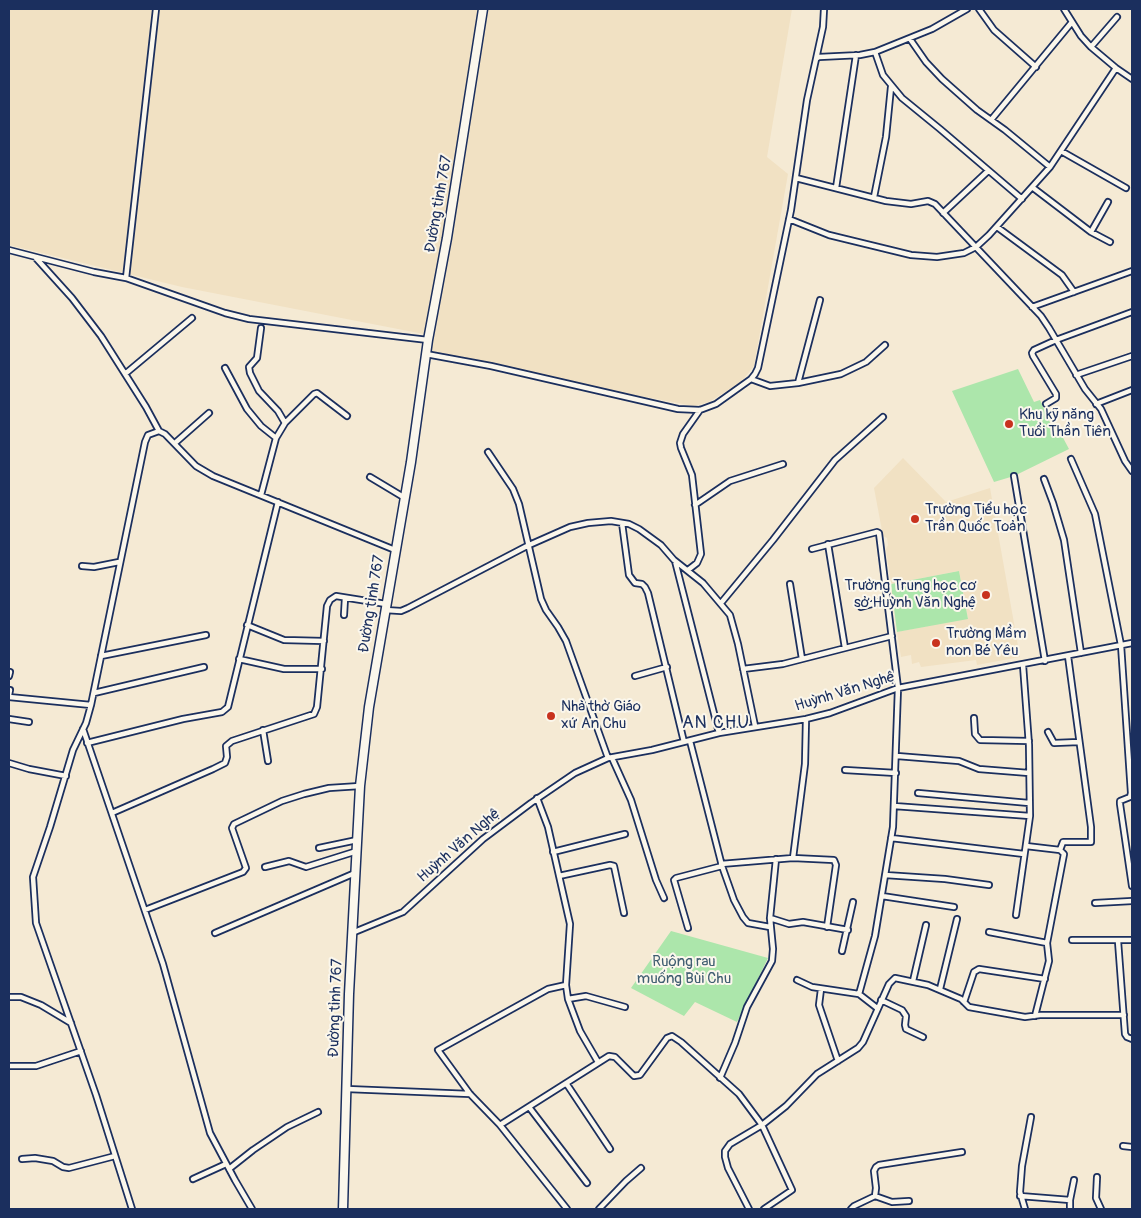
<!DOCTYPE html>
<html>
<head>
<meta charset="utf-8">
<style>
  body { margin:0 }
  #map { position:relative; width:1141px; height:1218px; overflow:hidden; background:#f5ead4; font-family:Pangolin,sans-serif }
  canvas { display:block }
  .frame { position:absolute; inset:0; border:10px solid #1b2f5e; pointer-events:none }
</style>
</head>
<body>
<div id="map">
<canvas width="1141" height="1218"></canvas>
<div class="frame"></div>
</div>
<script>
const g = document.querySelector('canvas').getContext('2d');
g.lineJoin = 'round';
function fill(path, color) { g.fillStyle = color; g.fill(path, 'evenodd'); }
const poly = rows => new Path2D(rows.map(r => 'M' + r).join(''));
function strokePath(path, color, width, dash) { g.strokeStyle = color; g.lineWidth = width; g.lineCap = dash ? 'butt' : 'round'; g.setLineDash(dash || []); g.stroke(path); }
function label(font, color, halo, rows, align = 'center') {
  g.font = font + ' Pangolin,sans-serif'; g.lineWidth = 4; g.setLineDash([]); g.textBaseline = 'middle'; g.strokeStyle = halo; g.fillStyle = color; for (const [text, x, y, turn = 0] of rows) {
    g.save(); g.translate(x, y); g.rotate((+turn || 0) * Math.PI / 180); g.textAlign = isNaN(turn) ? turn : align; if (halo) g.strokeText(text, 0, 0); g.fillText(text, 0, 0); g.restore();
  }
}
const built = poly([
  [9,9,792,9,767,157,788,174,754,366,741,382,709,402,694,406,430,357,434,336,182,287,9,245],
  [903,458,946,502,990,488,1020,657,977,665,976,660,921,667,919,662,912,664,911,655,901,657,897,632,968,618,959,571,891,584,886,549,888,545,887,538,883,536,874,488]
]);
const green = poly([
  [1018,369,1034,402,1040,400,1056,436,1061,434,1069,449,1014,476,994,482,952,391],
  [959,571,968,619,897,632,891,584],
  [671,931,768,958,737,1022,695,1002,684,1016,631,988]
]);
const street = poly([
  [979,9,994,30,1036,67],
  [1064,9,1081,36,1091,47,1116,68,1132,79],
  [910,39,926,62,942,79,977,110,1005,130,1050,167],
  [1091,47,1117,17],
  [875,52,883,75,902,98,940,129,1022,199],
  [816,59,823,27,824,9],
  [991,120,1072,22],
  [1061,151,1126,188],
  [796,178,886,201,911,204,928,201,935,204,1041,316,1049,328,1085,389,1101,409,1125,461,1132,471],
  [1032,187,1091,232,1110,242],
  [836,188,856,55],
  [874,197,886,137,891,87],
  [943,213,988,171],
  [789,219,829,235,911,255,937,257,964,253,976,247,989,235,1050,167,1116,68],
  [997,227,1062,275,1074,292],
  [1091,232,1108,202],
  [9,250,94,272,126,278,225,313,249,319,428,340],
  [35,257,72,298,101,336,146,407,159,431],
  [126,278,156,9],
  [1032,307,1132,271],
  [261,328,257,358,249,367,250,373,259,391,278,411,285,423],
  [426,354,491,366,678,409,700,410,716,404,751,379,755,374,758,368,791,210,807,100,816,59,819,57,860,55,875,52,932,29,967,9],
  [225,368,247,409,261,426,276,438],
  [125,374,192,318],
  [1076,375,1132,356],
  [751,379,770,386,798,383,841,374,866,362,885,345],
  [798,383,820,300],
  [1046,404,1056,398,1056,394,1033,356,1032,353,1034,350,1056,340,1132,312],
  [1096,404,1132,390],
  [175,443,209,413],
  [488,452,513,489,519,504,541,599,546,610,558,627,566,641,608,758],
  [1071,459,1095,514,1121,645,1131,793,1130,797,1120,801,1120,804,1132,886],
  [1014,476,1045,661],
  [370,477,405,498],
  [1044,479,1053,503,1064,540,1081,653],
  [261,495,276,438,285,423,314,394,317,393,347,416],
  [695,505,730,481,783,464],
  [622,523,629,575,635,583,642,584,645,587,648,593,684,742],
  [828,544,845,648],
  [812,549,877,532,879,533,898,688,893,827,875,936,859,994],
  [675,561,719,733],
  [82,566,94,567,119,562],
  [688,570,697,563,701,554,692,475,681,448,680,443,683,434,700,410],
  [790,584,802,659],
  [721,603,773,540,835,460,883,417],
  [861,607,887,600],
  [385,610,401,611,408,608,527,546,570,527,588,523,611,521,629,524,639,529,661,545,674,560,703,583,730,615,738,644,755,726],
  [344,615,345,598],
  [247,625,284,640,324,641],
  [101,656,206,635],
  [239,659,284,669,322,669],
  [743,669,783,664,892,636],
  [9,676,10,672],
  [635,676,667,667],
  [94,693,204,667],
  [9,695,10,690],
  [9,697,91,705],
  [974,718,975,734,980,740,1029,741],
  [9,719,29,722],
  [83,729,163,964,210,1133,235,1180,252,1209],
  [263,730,268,761],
  [1048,732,1054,743,1079,742],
  [690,741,722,866,734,900,743,917,748,923,770,927],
  [87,743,183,719,222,712,228,707,278,502],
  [897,756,959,761,979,769,1029,773],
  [612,758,631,800,656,880,664,898],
  [9,763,29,769,66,776],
  [845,770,896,773],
  [918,793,1029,803],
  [537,798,548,827,570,924,566,985,568,999,580,1031,598,1062],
  [894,806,1030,816],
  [112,813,213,769,225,763,227,757,226,746,232,741,314,714,317,707,327,606,330,600,336,596,386,604],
  [891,838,1024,854],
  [1026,846,1060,850,1064,854,1047,943,1049,961,1035,1016],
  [319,848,357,840],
  [1060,850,1063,842,1091,842,1091,827,1068,656],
  [553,852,625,834],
  [793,858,805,764,806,719],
  [721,864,793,858,834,860,836,865,827,927],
  [265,867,289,861,306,867,357,851],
  [885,875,945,879,989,885],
  [559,876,610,865,614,866,624,913],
  [882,896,954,907],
  [1095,903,1132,901],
  [145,910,243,872,246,868,232,828,234,824,282,801,304,794,329,788,360,786],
  [1016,915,1030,816,1029,745,1023,665],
  [770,918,789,924,803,922,848,930],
  [688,928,674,880,676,878,722,866],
  [989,932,1047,943],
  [215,933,355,873],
  [352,933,403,912,483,839,531,803,575,773,608,758,652,750,719,733,806,719,830,713,898,688,1132,643],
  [1072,940,1132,940],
  [1118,941,1125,1034,1127,1037,1132,1039],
  [842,951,853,902],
  [797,980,812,987,859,994,877,1008],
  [913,981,926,925],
  [566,985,548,989,438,1050,470,1094,500,1125,567,1209],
  [821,989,819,1005,821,1011,838,1061],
  [940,989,957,919],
  [9,997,21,997,41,1005,71,1023],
  [568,999,586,996,625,1007],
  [881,1000,902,1010,906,1016,905,1025,906,1029,923,1037],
  [964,1002,974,972,979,969,1045,979],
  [9,1066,36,1066,81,1051],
  [720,1078,735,1043,747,1007,772,961,773,949,770,918,776,859],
  [566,1083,610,1149],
  [347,1089,470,1094],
  [529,1107,587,1183],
  [500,1125,609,1056,615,1057,634,1076,640,1075,667,1038,672,1036,681,1042,739,1094,762,1125,792,1190,764,1209],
  [1123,1146,1132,1147],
  [22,1159,35,1158,53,1161,63,1167,69,1168,115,1156],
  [229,1169,253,1150,287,1127,318,1112],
  [1097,1177,1096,1198,1101,1209],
  [193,1179,226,1164],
  [875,1196,892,1202,909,1201],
  [1020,1196,1070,1200,1074,1180],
  [132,1209,96,1095,36,923,33,877,50,827,73,750,86,723,91,705,145,442,148,435,159,431,165,434,196,466,213,476,395,550],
  [599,1209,626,1181,641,1168],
  [749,1209,728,1168,725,1157,725,1151,730,1144,762,1125,786,1106,817,1074,858,1048,863,1042,889,984,895,978,928,985,961,999,969,1007,1025,1017,1040,1015,1124,1015],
  [851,1209,854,1206,875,1196,876,1188,874,1171,876,1167,879,1165,962,1152],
  [1025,1209,1020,1192,1022,1166,1031,1117],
  [1070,1209,1070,1200]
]);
const primary = poly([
  [343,1209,349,994,360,786,369,707,411,462,428,340,447,238,483,9]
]);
const markers = [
  [1009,424,5,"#c8321e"],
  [915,519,5,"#c8321e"],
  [986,595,5,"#c8321e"],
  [936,643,5,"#c8321e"],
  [551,716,5,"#c8321e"]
];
const streetNames = [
  ["Đường tỉnh 767",439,204,-80],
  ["Đường tỉnh 767",372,604,-81],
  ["Huỳnh Văn Nghệ",845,692,-17],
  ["Huỳnh Văn Nghệ",459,846,-41],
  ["Đường tỉnh 767",336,1008,-88]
];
const poiNames = [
  ["Khu kỹ năng",1019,415],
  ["Tuổi Thần Tiên",1019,432],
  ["Trường Tiểu học",925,510],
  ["Trần Quốc Toản",925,527],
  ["Trường Trung học cơ",976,586,"right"],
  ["sở Huỳnh Văn Nghệ",976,603,"right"],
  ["Trường Mầm",946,634],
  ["non Bé Yêu",946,651],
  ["Nhà thờ Giáo",561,707],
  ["xứ An Chu",561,724]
];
const parkNames = [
  ["Ruộng rau",684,962],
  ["muống Bùi Chu",684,979]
];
const quarterNames = [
  ["AN CHU",716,723]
];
fill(built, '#f1e1c3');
fill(green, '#ace6ab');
strokePath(street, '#1b2f5e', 8);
strokePath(primary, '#1b2f5e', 11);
strokePath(street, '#fbf7ec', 4.5);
strokePath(primary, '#fbf7ec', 8);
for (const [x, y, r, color] of markers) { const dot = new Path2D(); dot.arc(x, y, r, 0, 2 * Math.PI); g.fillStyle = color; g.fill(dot); strokePath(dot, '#fbf7ec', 2); }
label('15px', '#1b2f5e', '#fbf7ec', streetNames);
label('15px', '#1b2f5e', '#fbf7ec', poiNames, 'left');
label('15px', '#3f5d71', '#fbf7ec', parkNames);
g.letterSpacing = '1px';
label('18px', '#1b2f5e', '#fbf7ec', quarterNames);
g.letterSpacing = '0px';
</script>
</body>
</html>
